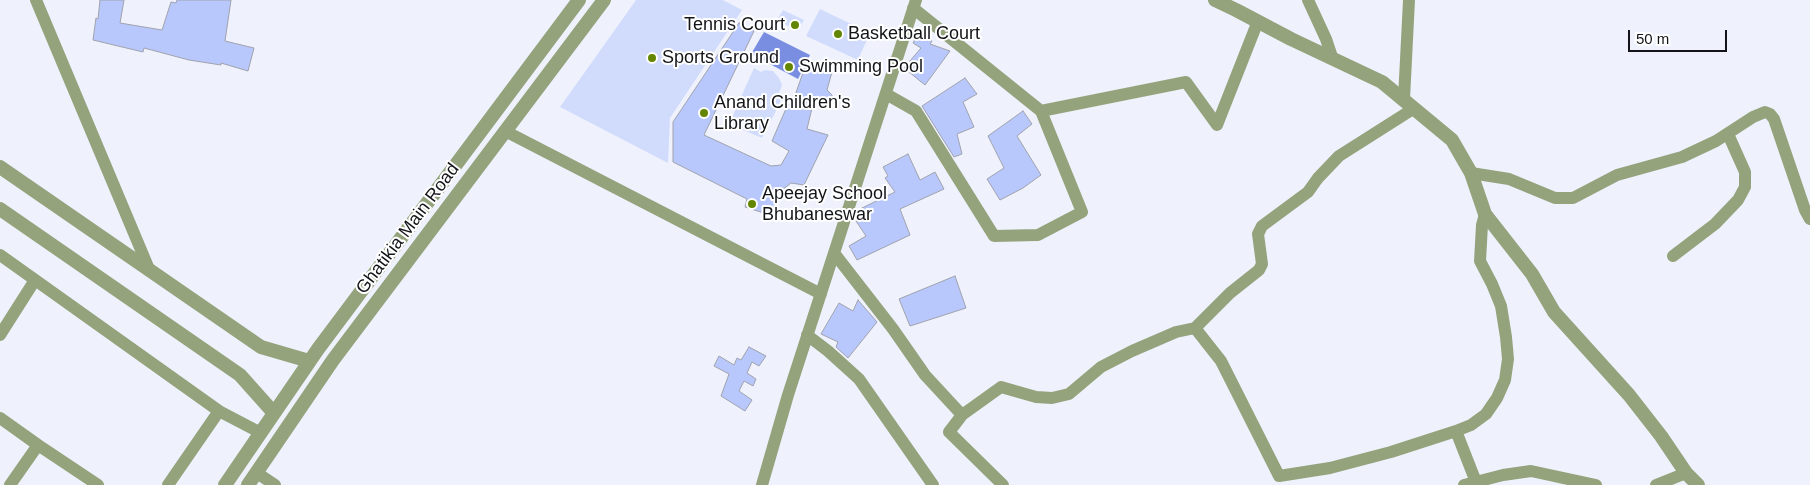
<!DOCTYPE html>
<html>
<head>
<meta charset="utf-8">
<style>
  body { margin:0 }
  #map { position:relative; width:1810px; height:485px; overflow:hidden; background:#eff2fd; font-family:Helvetica,sans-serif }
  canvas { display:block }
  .scale { position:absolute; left:1628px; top:30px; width:99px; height:22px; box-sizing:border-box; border:2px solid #131418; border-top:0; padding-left:6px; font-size:15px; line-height:18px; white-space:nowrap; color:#131418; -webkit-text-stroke:4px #fff; paint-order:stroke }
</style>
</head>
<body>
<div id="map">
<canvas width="1810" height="485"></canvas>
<div class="scale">50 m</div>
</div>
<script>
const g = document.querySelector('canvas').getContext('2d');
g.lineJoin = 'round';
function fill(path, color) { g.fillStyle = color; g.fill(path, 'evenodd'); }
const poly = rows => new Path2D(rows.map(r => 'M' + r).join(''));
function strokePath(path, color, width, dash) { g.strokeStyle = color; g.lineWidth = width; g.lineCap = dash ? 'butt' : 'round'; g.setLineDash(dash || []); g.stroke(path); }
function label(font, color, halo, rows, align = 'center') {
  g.font = font + ' Helvetica,sans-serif'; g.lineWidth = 4; g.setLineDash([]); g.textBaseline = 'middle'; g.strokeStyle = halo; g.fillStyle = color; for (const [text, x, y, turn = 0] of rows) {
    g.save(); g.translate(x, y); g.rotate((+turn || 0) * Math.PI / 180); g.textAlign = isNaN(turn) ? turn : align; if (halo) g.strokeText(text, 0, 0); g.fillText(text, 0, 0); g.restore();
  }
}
const green = poly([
  [636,0,723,0,742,10,670,118,668,163,560,107],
  [820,9,870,33,858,60,806,36],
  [783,10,804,20,798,31,777,20],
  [754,68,761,72,765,70,773,71,779,78,782,85,779,93,784,95,762,138,729,124]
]);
const water = poly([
  [764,32,810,55,798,79,751,54]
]);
const building = poly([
  [100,0,124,0,120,23,162,30,171,2,176,3,177,0,231,0,225,41,254,48,248,71,221,63,221,65,189,60,144,48,143,52,93,40,96,18,98,19,100,0],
  [739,23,754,31,704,135,771,166,781,165,789,151,772,141,788,104,792,104,806,64,832,72,827,90,832,95,831,102,826,107,813,104,807,129,828,135,804,185,791,183,772,198,776,203,770,215,745,207,747,199,673,162,673,122,739,23],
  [919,32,932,41,930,44,950,51,925,85,904,68,921,48,913,43,919,32],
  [965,78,977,94,963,102,974,127,957,134,962,154,954,157,922,106,965,78],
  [1023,111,1032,124,1017,136,1041,175,1023,188,1000,200,987,179,1004,168,988,136,1023,111],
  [908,154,920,180,935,172,944,189,900,209,910,235,857,260,849,246,866,236,856,221,865,217,860,209,895,192,885,178,888,176,883,167,908,154],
  [955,276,966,308,910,326,899,299,955,276],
  [858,300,877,322,848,358,836,347,838,342,821,334,839,303,853,311,858,300],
  [749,347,766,356,759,366,752,362,747,373,756,379,753,386,744,381,739,391,752,400,745,411,721,396,729,374,714,366,719,356,734,365,737,358,741,360,749,347]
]);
const minor = poly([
  [36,0,149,269],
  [1308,0,1326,39,1332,57],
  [913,8,1041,111,1186,82,1217,125,1258,21],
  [886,94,916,111,994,236,1038,235,1082,212,1041,111],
  [1404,99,1409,0],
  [505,131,821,294],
  [1471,173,1509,179,1555,198,1573,198,1617,175,1682,157,1716,141,1753,117,1765,112,1770,114,1774,119,1805,210,1810,219],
  [834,253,893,329,925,375,962,415,1001,387,1036,397,1052,398,1069,394,1101,367,1132,351,1176,332,1195,328,1221,361,1279,476,1330,468,1391,452,1456,431,1471,425,1486,414,1497,398,1505,380,1508,359,1506,337,1501,306,1492,284,1480,261,1482,225,1485,214],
  [0,255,219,411],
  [1673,256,1715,224,1738,200,1745,187,1745,172,1728,134],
  [1195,328,1230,293,1259,270,1262,264,1258,234,1262,226,1308,192,1318,178,1339,156,1413,109],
  [0,335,35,280],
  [807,335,828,351,859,379,933,485],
  [962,415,949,432,1003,485],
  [0,418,38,445],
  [1456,431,1476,482],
  [257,473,275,485],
  [10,485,38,445,98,485],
  [168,485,219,411,261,433],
  [762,485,788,395,916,0],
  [1464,485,1503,475,1531,471,1596,485],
  [1656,485,1686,473]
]);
const tertiary = poly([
  [1215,0,1236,10,1291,39,1382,82,1452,140,1471,173,1485,214,1532,274,1554,312,1629,395,1661,436,1686,473,1698,485],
  [0,167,261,347,309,361],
  [0,209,240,375,273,412],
  [225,485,318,349,579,0],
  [248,485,333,360,604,0]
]);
const markers = [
  [795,25,5,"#638500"],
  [838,34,5,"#638500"],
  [652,58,5,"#638500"],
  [789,67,5,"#638500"],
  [704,113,5,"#638500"],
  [752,204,5,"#638500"]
];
const poiNames = [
  ["Tennis Court",785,25,"right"],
  ["Basketball Court",848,34],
  ["Sports Ground",662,58],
  ["Swimming Pool",799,67],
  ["Anand Children's",714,103],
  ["Library",714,124],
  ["Apeejay School",762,194],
  ["Bhubaneswar",762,215]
];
const streetNames = [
  ["Ghatikia Main Road",408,229,-53]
];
fill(green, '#d1dcfd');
fill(water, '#798ee1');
fill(building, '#b9c8fc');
strokePath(building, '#9fa2ac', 1);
strokePath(minor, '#94a37c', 12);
strokePath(tertiary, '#94a37c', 14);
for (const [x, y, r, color] of markers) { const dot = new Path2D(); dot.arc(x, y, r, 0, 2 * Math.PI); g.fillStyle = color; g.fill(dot); strokePath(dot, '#fff', 2); }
label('18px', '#131418', '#fff', poiNames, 'left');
label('18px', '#131418', '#fff', streetNames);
</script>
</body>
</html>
